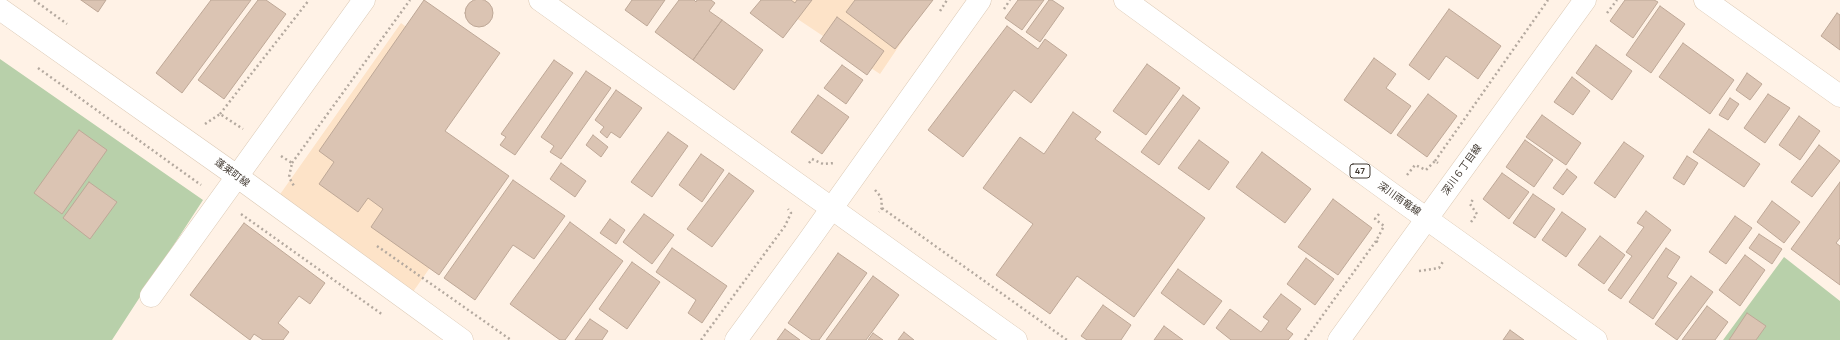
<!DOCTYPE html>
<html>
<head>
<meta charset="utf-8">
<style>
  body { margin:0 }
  canvas { display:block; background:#fff2e6 }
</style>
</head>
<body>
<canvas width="1840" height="340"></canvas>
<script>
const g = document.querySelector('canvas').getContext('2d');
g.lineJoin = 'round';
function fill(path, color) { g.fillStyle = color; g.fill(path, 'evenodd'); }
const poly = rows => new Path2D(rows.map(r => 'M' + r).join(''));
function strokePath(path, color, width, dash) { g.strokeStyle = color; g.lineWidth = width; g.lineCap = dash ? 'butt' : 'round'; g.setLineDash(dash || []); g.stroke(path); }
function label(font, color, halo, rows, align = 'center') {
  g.font = font + ' Manrope,"Noto Sans JP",sans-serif'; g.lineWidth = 3.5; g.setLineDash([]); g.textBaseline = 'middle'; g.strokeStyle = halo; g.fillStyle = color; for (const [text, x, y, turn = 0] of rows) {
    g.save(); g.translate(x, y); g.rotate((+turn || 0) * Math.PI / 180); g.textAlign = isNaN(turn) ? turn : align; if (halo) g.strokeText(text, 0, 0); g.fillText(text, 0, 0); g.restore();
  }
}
const built = poly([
  [769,0,930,0,880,74],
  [401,23,474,76,426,143,487,187,410,296,276,200]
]);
const green = poly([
  [0,59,203,200,112,340,0,340],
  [1784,257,1840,301,1840,340,1723,340]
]);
const building = poly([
  '465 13a14 14 0 1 1 28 0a14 14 0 1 1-28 0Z',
  [81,0,106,0,98,12,81,0],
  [211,0,251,0,182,93,156,73,211,0],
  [258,0,266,0,286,14,224,99,198,80,258,0],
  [424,0,500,53,445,131,509,176,439,275,371,227,383,209,368,198,358,212,319,184,334,162,319,151,424,0],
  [632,0,665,0,647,26,625,10,632,0],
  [679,0,694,0,696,2,697,0,711,0,715,3,709,11,722,20,693,60,655,32,679,0],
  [761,0,791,0,795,3,797,0,812,0,783,38,750,13,761,0],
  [855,0,933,0,895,49,846,12,855,0],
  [1018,0,1044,0,1022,30,1005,18,1018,0],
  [1049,0,1052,0,1064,8,1040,42,1026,32,1049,0],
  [1625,0,1654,0,1658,2,1633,38,1610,21,1625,0],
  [1660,6,1685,24,1651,73,1626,55,1660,6],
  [1449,9,1501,46,1478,79,1446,56,1429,80,1409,65,1449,9],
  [1837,13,1840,15,1840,50,1821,36,1837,13],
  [837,17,884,51,867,75,820,41,837,17],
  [722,20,763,50,734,90,693,60,722,20],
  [1007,26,1038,49,1045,39,1067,55,1031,103,1014,90,963,157,928,130,1007,26],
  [1683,43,1734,80,1710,114,1659,77,1683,43],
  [1596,45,1632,71,1612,100,1576,73,1596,45],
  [1374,58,1396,74,1386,88,1411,106,1391,134,1344,100,1374,58],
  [554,60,573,73,515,155,500,145,506,137,501,134,554,60],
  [1147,64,1180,88,1146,135,1113,111,1147,64],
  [842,65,863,80,846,104,824,88,842,65],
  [586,71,611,88,561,159,550,152,554,146,541,137,586,71],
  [1747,73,1762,84,1750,100,1736,90,1747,73],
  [1572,77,1590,91,1573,115,1554,102,1572,77],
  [616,90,642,108,620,138,611,132,607,138,600,132,604,127,595,120,616,90],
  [1428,94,1457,116,1427,157,1397,135,1428,94],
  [1768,94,1790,108,1765,143,1744,128,1768,94],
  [818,95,849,117,822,154,791,132,818,95],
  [1183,95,1200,108,1159,165,1141,152,1183,95],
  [1730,98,1739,104,1728,120,1719,115,1730,98],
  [1073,112,1101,132,1095,139,1205,218,1134,317,1077,276,1050,314,996,275,1033,224,983,188,1020,137,1044,154,1073,112],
  [1542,115,1581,143,1566,165,1526,137,1542,115],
  [1799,116,1820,131,1800,160,1779,145,1799,116],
  [1709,129,1760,164,1744,187,1693,152,1709,129],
  [79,130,107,150,62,214,34,193,79,130],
  [668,132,688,146,652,197,631,182,668,132],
  [593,135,608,147,601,157,586,145,593,135],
  [1199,140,1229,162,1209,190,1178,168,1199,140],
  [1525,140,1553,160,1534,187,1506,167,1525,140],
  [1624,142,1644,156,1615,198,1594,183,1624,142],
  [1819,145,1840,161,1812,197,1791,182,1819,145],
  [1262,152,1311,189,1285,223,1236,187,1262,152],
  [701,154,724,170,702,202,679,185,701,154],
  [1687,156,1698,163,1684,185,1673,178,1687,156],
  [561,163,586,181,575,197,550,179,561,163],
  [1567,169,1577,177,1563,195,1553,188,1567,169],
  [729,173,754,191,712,247,687,229,729,173],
  [1502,173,1529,192,1509,219,1483,199,1502,173],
  [513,180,565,216,534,259,513,245,475,300,444,278,513,180],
  [89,182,117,202,90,239,63,218,89,182],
  [1840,182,1840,238,1836,243,1840,246,1840,285,1791,249,1840,182],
  [1533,194,1555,209,1535,238,1513,223,1533,194],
  [1333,199,1372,228,1338,275,1298,247,1333,199],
  [1772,201,1800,222,1784,243,1757,222,1772,201],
  [1646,211,1671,230,1621,299,1608,290,1632,256,1626,252,1644,227,1637,223,1646,211],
  [1562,212,1586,229,1566,257,1542,240,1562,212],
  [644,214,674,235,652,264,623,242,644,214],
  [1735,216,1752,228,1726,264,1709,252,1735,216],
  [610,219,625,230,616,244,600,233,610,219],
  [570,222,623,261,565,340,560,340,510,304,570,222],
  [244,223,325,283,310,304,299,296,278,323,289,332,283,340,263,340,254,334,250,340,190,295,244,223],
  [1759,234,1782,249,1772,264,1749,248,1759,234],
  [1600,236,1625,255,1604,284,1578,265,1600,236],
  [672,248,727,286,702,323,688,313,696,300,656,272,672,248],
  [1666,248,1680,257,1667,277,1677,283,1653,319,1629,302,1666,248],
  [838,253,867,273,819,340,812,340,788,323,838,253],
  [1745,255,1765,270,1740,306,1719,290,1745,255],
  [1306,258,1334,279,1315,305,1287,284,1306,258],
  [632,262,660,282,627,329,599,309,632,262],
  [1178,269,1222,301,1204,325,1161,293,1178,269],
  [873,276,899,295,866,340,826,340,873,276],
  [1691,276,1713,292,1677,340,1655,324,1691,276],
  [1281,294,1301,309,1286,329,1293,334,1288,340,1231,340,1216,328,1230,309,1261,332,1269,321,1263,317,1281,294],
  [1103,305,1131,325,1121,340,1087,340,1081,336,1103,305],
  [1707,306,1728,322,1715,340,1682,340,1707,306],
  [1747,313,1766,326,1756,340,1729,340,1747,313],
  [590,319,608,331,602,340,575,340,590,319],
  [1164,326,1183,340,1154,340,1164,326],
  [785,329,800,340,777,340,785,329],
  [1510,330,1524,340,1503,340,1510,330],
  [904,332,914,340,898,340,904,332],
  [873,333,883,340,868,340,873,333]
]);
const path = poly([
  [34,0,67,24],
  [1004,9,1010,0],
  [940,11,947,0],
  [1607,13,1617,0],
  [38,68,201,185],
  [220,114,309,0],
  [205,124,220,114,243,129],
  [281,156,292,163,289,177,295,188],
  [1435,161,1548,0],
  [292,163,410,0],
  [809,163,812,159,823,164,835,163],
  [1407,175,1415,165,1426,170,1435,161,1438,163],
  [875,190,881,197,882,208,879,212],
  [882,208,1067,340],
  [241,214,383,315],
  [1379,214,1375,219,1384,226,1376,241,1379,243],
  [1471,222,1477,214,1470,204,1474,198],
  [377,246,511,340],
  [1419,271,1439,268,1444,260],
  [701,340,785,226,791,213,788,209],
  [1305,340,1376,241]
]);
const secondary = poly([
  [540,0,1016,340],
  [1705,0,1840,96],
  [0,9,238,177,462,340],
  [151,296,364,0],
  [736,340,807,243,980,0],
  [1339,340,1585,0]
]);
const primary = poly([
  [1125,0,1392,194,1596,340]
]);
const shields = [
  [1360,171,20]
];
const shieldNames = [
  ["47",1360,171]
];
const streetNames = [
  ["深川６丁目線",1462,170,-54],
  ["蓬莱町線",232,173,36],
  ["深川雨竜線",1399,199,35]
];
fill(built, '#fde3c8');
fill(green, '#b8d0aa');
fill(building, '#dbc4b3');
strokePath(building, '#bea897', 1);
strokePath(secondary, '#dbc8b3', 23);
strokePath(primary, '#dbc8b3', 23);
strokePath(path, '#b4a99f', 2.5, [2, 3]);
strokePath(secondary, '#fff', 22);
strokePath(primary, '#fff', 22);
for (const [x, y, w] of shields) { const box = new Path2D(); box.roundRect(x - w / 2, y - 7, w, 14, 3); g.fillStyle = '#fff'; g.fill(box); strokePath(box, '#403830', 1); }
label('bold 9px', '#403830', null, shieldNames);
label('10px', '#403830', '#fff', streetNames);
</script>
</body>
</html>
